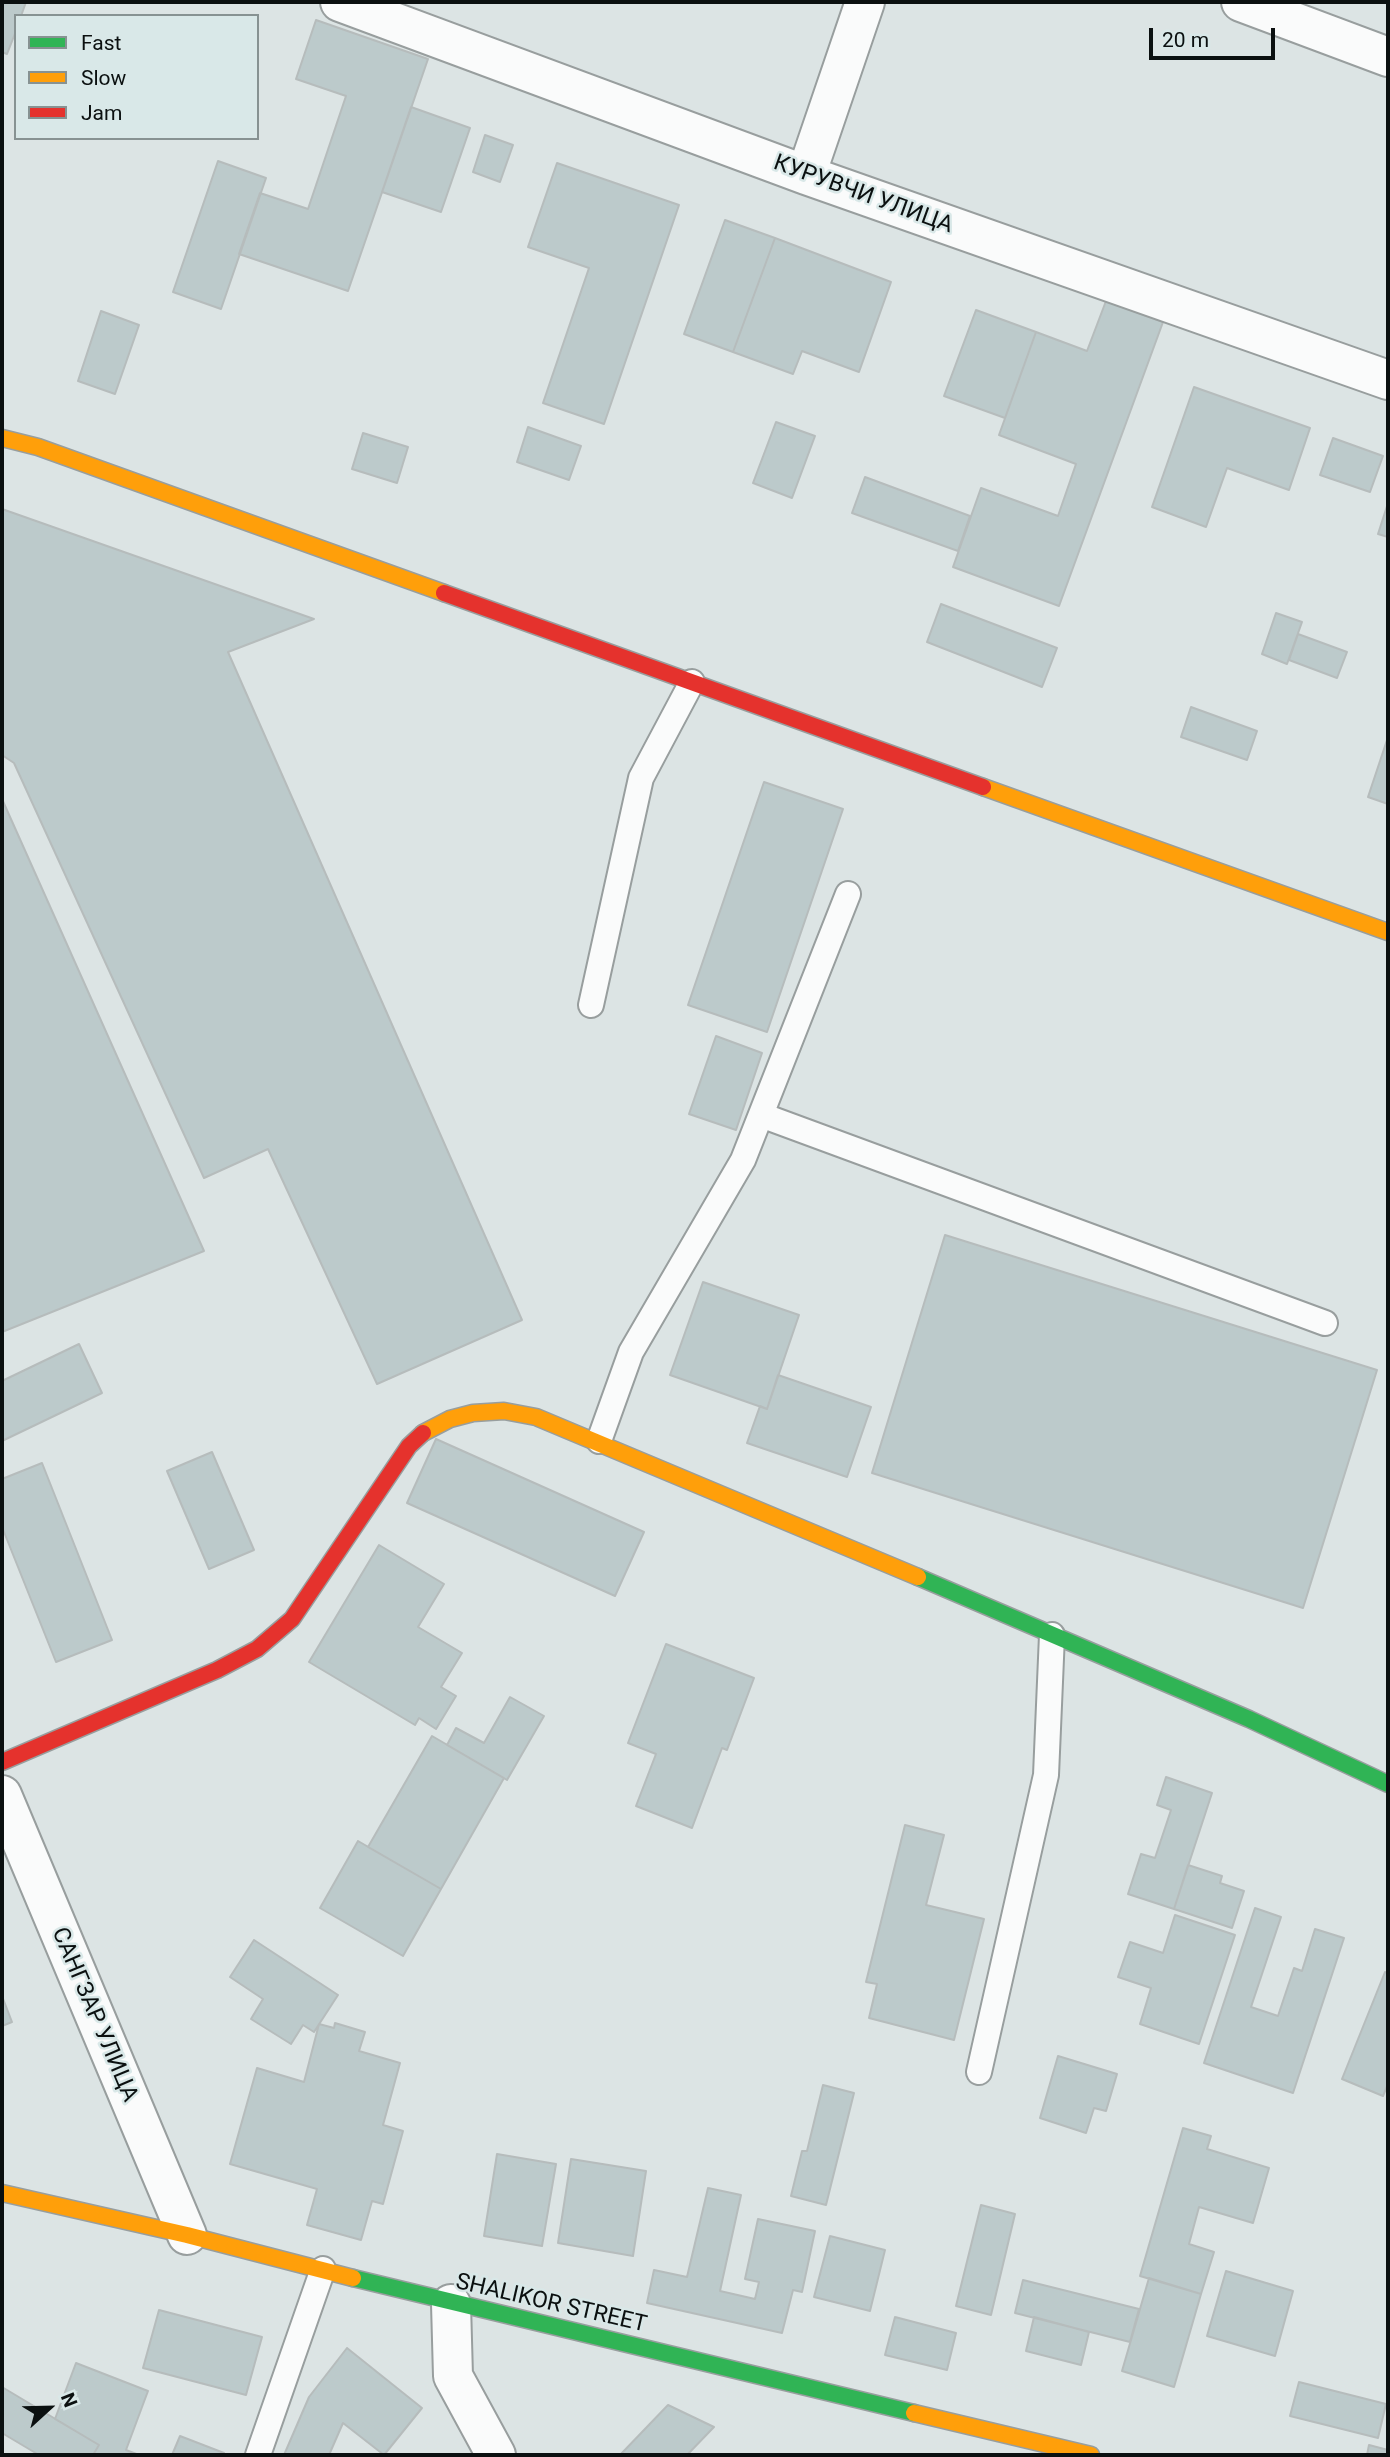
<!DOCTYPE html>
<html>
<head>
<meta charset="utf-8">
<style>
  body { margin:0 }
  #map { position:relative; width:1390px; height:2457px; overflow:hidden; background:#dce4e4; font-family:Roboto,sans-serif }
  canvas { display:block }
  .frame { position:absolute; inset:0; border:4px solid #0b1010; pointer-events:none }
  .legend { position:absolute; left:14px; top:14px; width:245px; height:126px; box-sizing:border-box; background:#d9e8e8; border:2px solid #879292; margin:0; padding:9px 12px; list-style:none; font-size:21px; color:#0b1010 }
  .legend li { display:flex; align-items:center; gap:14px; height:35px }
  .legend b { width:35px; border:2px solid #879292 }
  .north { position:absolute; left:14px; top:2373px; width:70px; height:70px; -webkit-text-stroke:5px #d9e8e8; paint-order:stroke; rotate:68deg; font-size:19px; font-weight:700; line-height:28px; text-align:center; color:#0b1010 }
  .north::after { content:''; display:block; margin:auto; width:24px; height:32px; background:#0b1010; clip-path:polygon(50% 0,100% 100%,50% 72%,0 100%) }
  .scale { position:absolute; left:1149px; top:28px; width:126px; height:32px; box-sizing:border-box; border:4px solid #0b1010; border-top:0; padding-left:9px; font-size:21px; line-height:24px; white-space:nowrap; color:#0b1010; -webkit-text-stroke:5px #d9e8e8; paint-order:stroke }
</style>
</head>
<body>
<div id="map">
<canvas width="1390" height="2457"></canvas>
<div class="frame"></div>
<ul class="legend">
<li><b style="height:9px;background:#30b455"></b>Fast</li>
<li><b style="height:9px;background:#ff9f0a"></b>Slow</li>
<li><b style="height:9px;background:#e5322d"></b>Jam</li>
</ul>
<div class="north">N</div>
<div class="scale">20 m</div>
</div>
<script>
const g = document.querySelector('canvas').getContext('2d');
g.lineJoin = 'round';
function fill(path, color) { g.fillStyle = color; g.fill(path, 'evenodd'); }
const poly = rows => new Path2D(rows.map(r => 'M' + r).join(''));
function strokePath(path, color, width, dash) { g.strokeStyle = color; g.lineWidth = width; g.lineCap = dash ? 'butt' : 'round'; g.setLineDash(dash || []); g.stroke(path); }
function label(font, color, halo, rows, align = 'center') {
  g.font = font + ' Roboto,sans-serif'; g.lineWidth = 5; g.setLineDash([]); g.textBaseline = 'middle'; g.strokeStyle = halo; g.fillStyle = color; for (const [text, x, y, turn = 0] of rows) {
    g.save(); g.translate(x, y); g.rotate((+turn || 0) * Math.PI / 180); g.textAlign = isNaN(turn) ? turn : align; if (halo) g.strokeText(text, 0, 0); g.fillText(text, 0, 0); g.restore();
  }
}
const building = poly([
  [2,2,26,2,21,16,16,16,16,31,7,54,2,52,2,2],
  [316,20,428,59,348,291,239,254,260,193,308,209,346,96,296,79,316,20],
  [411,107,470,128,441,212,382,192,411,107],
  [485,135,513,145,500,182,473,172,485,135],
  [218,161,266,178,221,309,173,292,218,161],
  [557,163,679,205,604,424,543,403,589,268,528,247,557,163],
  [725,220,775,238,733,352,684,334,725,220],
  [775,238,891,282,859,372,802,351,793,374,733,352,775,238],
  [1106,301,1163,322,1059,606,953,567,981,488,1058,516,1076,464,999,435,1036,332,1087,351,1106,301],
  [976,310,1036,332,1005,418,944,396,976,310],
  [101,311,139,325,115,394,78,381,101,311],
  [1194,387,1310,428,1289,490,1227,468,1206,527,1152,507,1194,387],
  [776,422,815,436,792,498,753,483,776,422],
  [528,427,581,446,569,480,517,462,528,427],
  [363,433,408,447,397,483,352,469,363,433],
  [1333,438,1383,456,1370,492,1320,475,1333,438],
  [865,477,970,516,958,551,852,513,865,477],
  [1388,503,1388,537,1378,534,1388,503],
  [2,509,314,619,228,652,522,1320,377,1384,268,1149,204,1178,14,763,2,755,2,509],
  [941,604,1057,648,1042,687,927,642,941,604],
  [1276,613,1302,622,1287,664,1262,654,1276,613],
  [1298,634,1347,652,1337,678,1289,660,1298,634],
  [1191,707,1257,731,1247,760,1181,737,1191,707],
  [1388,737,1388,804,1368,797,1388,737],
  [764,782,843,809,767,1032,688,1005,764,782],
  [2,799,204,1251,2,1332,2,799],
  [716,1036,762,1053,736,1130,689,1114,716,1036],
  [945,1235,1377,1370,1303,1608,872,1473,945,1235],
  [703,1282,799,1315,767,1409,670,1375,703,1282],
  [79,1344,102,1393,2,1441,2,1381,79,1344],
  [778,1375,871,1407,847,1477,747,1443,760,1406,767,1409,778,1375],
  [436,1439,644,1532,615,1596,407,1503,436,1439],
  [212,1452,254,1550,209,1569,167,1471,212,1452],
  [42,1463,112,1640,56,1662,2,1527,2,1479,42,1463],
  [379,1545,444,1584,418,1627,462,1653,441,1687,456,1696,436,1729,419,1718,415,1725,309,1662,379,1545],
  [666,1644,754,1678,727,1750,722,1748,692,1828,636,1806,656,1754,628,1743,666,1644],
  [510,1697,544,1716,507,1780,447,1745,456,1728,484,1743,510,1697],
  [432,1736,504,1778,441,1889,368,1847,432,1736],
  [1166,1777,1212,1793,1174,1909,1128,1894,1141,1854,1155,1858,1171,1810,1157,1805,1166,1777],
  [905,1825,944,1835,926,1905,984,1919,954,2040,869,2018,877,1984,866,1982,905,1825],
  [358,1841,441,1889,403,1956,320,1908,358,1841],
  [1188,1865,1222,1876,1220,1883,1244,1891,1232,1928,1174,1909,1188,1865],
  [1255,1908,1281,1917,1251,2007,1278,2016,1294,1968,1302,1971,1315,1929,1344,1938,1293,2093,1204,2063,1255,1908],
  [1175,1915,1235,1935,1199,2044,1140,2024,1151,1988,1118,1977,1130,1942,1163,1953,1175,1915],
  [254,1940,338,1995,314,2032,303,2025,291,2044,251,2019,263,1999,230,1977,254,1940],
  [1385,1972,1388,1974,1388,2084,1383,2096,1342,2079,1385,1972],
  [2,1996,12,2022,2,2026,2,1996],
  [335,2023,365,2032,359,2051,400,2063,383,2125,403,2131,383,2204,372,2201,361,2240,307,2225,317,2189,230,2164,257,2068,304,2082,319,2024,334,2028,335,2023],
  [1058,2056,1117,2074,1106,2111,1094,2108,1086,2133,1040,2118,1058,2056],
  [823,2085,854,2093,826,2205,791,2196,802,2151,807,2151,823,2085],
  [1183,2128,1211,2136,1207,2149,1269,2168,1253,2223,1199,2207,1189,2244,1214,2252,1201,2294,1140,2276,1183,2128],
  [497,2154,556,2164,542,2246,484,2236,497,2154],
  [571,2159,646,2171,633,2256,558,2243,571,2159],
  [708,2188,741,2195,720,2291,755,2299,759,2282,745,2279,758,2219,815,2231,802,2292,793,2290,782,2333,647,2303,654,2270,687,2277,708,2188],
  [981,2205,1015,2214,991,2315,956,2306,981,2205],
  [830,2236,885,2250,870,2311,814,2297,830,2236],
  [1226,2271,1293,2291,1275,2356,1207,2336,1226,2271],
  [1149,2278,1201,2294,1174,2387,1122,2371,1149,2278],
  [1023,2280,1139,2309,1130,2342,1015,2313,1023,2280],
  [159,2310,262,2337,246,2395,143,2368,159,2310],
  [895,2317,956,2333,947,2370,885,2355,895,2317],
  [1034,2317,1089,2332,1081,2365,1026,2351,1034,2317],
  [347,2348,422,2408,384,2455,343,2423,329,2455,284,2455,309,2397,347,2348],
  [76,2363,148,2391,126,2450,139,2455,93,2455,99,2445,55,2419,76,2363],
  [1299,2382,1386,2404,1378,2438,1290,2416,1299,2382],
  [2,2387,99,2445,93,2455,39,2455,2,2433,2,2387],
  [668,2405,714,2427,687,2455,620,2455,668,2405],
  [180,2436,224,2453,223,2455,172,2455,180,2436],
  [1369,2445,1388,2450,1388,2455,1367,2455,1369,2445]
]);
const lane = poly([
  [591,1005,641,778,692,682],
  [761,1115,1325,1323],
  [599,1441,631,1352,743,1160,848,894],
  [979,2072,1046,1775,1052,1635],
  [258,2455,323,2269]
]);
const street = poly([
  [340,2,806,175,1388,380],
  [1241,2,1388,57],
  [806,175,865,2],
  [2,1795,187,2235],
  [451,2304,453,2376,496,2455]
]);
const fast = poly([
  [918,1577,1249,1719,1388,1784],
  [353,2278,914,2413]
]);
const slow = poly([
  [2,438,38,447,444,593],
  [983,787,1388,932],
  [423,1433,450,1419,473,1413,504,1411,536,1417,918,1577],
  [2,2193,187,2235,353,2278],
  [914,2413,1091,2455]
]);
const jam = poly([
  [444,593,983,787],
  [2,1762,217,1670,257,1649,292,1619,409,1446,423,1433]
]);
const streetNames = [
  ["КУРУВЧИ УЛИЦА",863,195,20],
  ["САНГЗАР УЛИЦА",94,2015,67],
  ["SHАLIKOR STREET",551,2304,13]
];
fill(building, '#bccacb');
strokePath(building, '#b6bcbc', 2);
strokePath(lane, '#989e9e', 28);
strokePath(street, '#989e9e', 42);
strokePath(fast, '#989e9e', 19);
strokePath(slow, '#989e9e', 19);
strokePath(jam, '#989e9e', 19);
strokePath(lane, '#fafbfb', 24);
strokePath(street, '#fafbfb', 38);
strokePath(fast, '#30b455', 16);
strokePath(slow, '#ff9f0a', 16);
strokePath(jam, '#e5322d', 16);
label('23px', '#0b1010', '#d9e8e8', streetNames);
</script>
</body>
</html>
